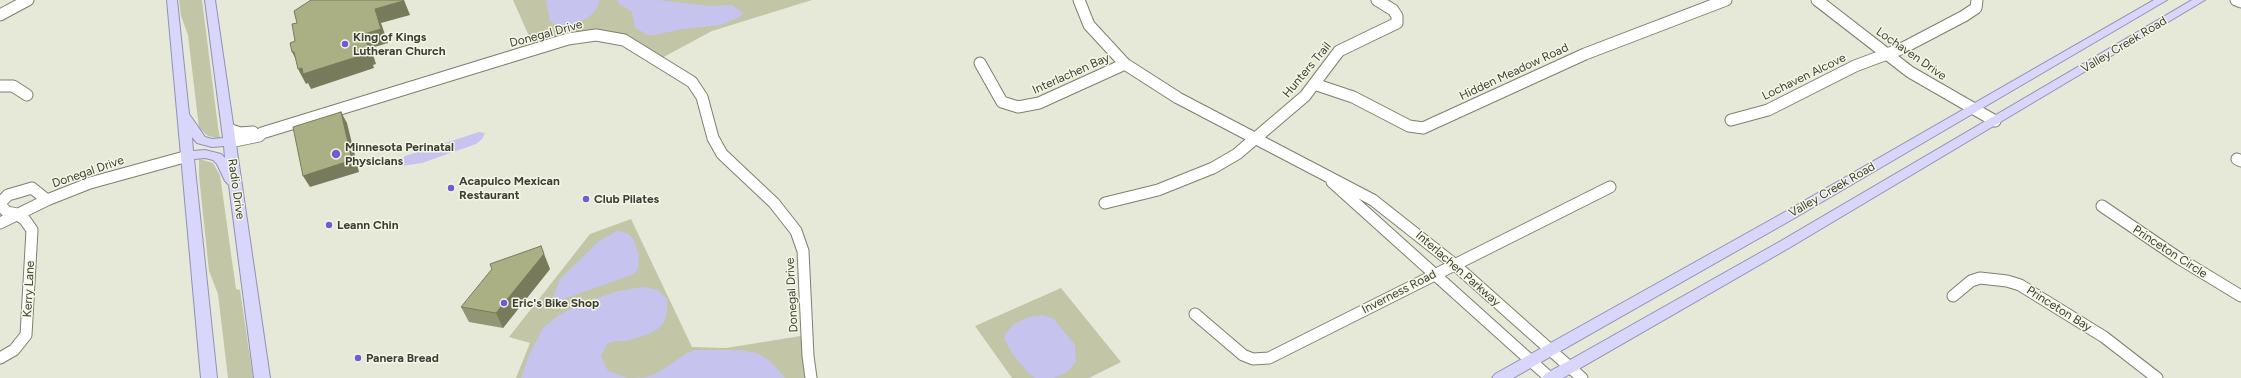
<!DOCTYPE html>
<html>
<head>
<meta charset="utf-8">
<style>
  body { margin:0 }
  canvas { display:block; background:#e7e9d8 }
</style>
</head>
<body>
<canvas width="2241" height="378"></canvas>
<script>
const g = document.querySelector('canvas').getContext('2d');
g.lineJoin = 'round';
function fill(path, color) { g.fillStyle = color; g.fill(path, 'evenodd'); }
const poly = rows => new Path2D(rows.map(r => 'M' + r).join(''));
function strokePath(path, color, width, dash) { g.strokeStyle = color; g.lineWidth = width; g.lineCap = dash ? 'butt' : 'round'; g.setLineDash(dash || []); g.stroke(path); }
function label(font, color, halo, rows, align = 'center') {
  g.font = font + ' Figtree,sans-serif'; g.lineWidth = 3; g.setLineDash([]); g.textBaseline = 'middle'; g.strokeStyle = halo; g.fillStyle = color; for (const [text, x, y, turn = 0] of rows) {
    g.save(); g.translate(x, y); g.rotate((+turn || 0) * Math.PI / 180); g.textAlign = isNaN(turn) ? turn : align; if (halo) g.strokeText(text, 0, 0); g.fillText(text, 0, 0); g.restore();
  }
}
const green = poly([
  [179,0,202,0,218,127,220,138,217,138,208,136,199,128,188,35,181,16],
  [513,0,812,0,712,31,658,60,616,37,533,45],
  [199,159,213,163,220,175,236,289,240,290,253,378,228,378,218,294,209,271,199,176],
  [631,219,692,347,726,348,807,335,811,378,516,378,530,343,509,337,590,234],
  [1061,288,1121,362,1089,378,1012,378,975,326]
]);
const water = poly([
  [546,0,600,0,596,10,588,18,565,26,554,24,550,21],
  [617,0,658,0,710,6,732,5,743,13,741,16,722,25,682,29,650,36,635,28,632,12,618,3],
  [479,132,485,133,482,139,476,144,422,163,402,166,401,161,405,156],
  [617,231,628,233,634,240,639,256,638,269,634,274,561,300,553,298,560,279,599,241],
  [643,287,658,290,667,299,667,313,662,326,649,334,627,341,615,341,607,344,601,357,608,371,628,378,647,377,661,371,687,353,695,350,738,350,757,353,770,361,785,378,521,378,529,355,543,328,556,317,580,304,618,291],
  [1044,315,1054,319,1075,345,1076,362,1067,372,1054,378,1035,378,1029,374,1014,356,1004,339,1006,333,1014,324,1029,317]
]);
const minor = poly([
  [1079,0,1089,25,1125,64,1178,98,1373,200,1454,264,1582,378],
  [1817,0,1910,72,1995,121],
  [2236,0,2241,2],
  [0,15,28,0],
  [980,63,1002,102,1018,107,1039,103,1125,64],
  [1314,84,1353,97,1409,126,1423,128,1585,54,1726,0],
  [0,86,13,86,27,95],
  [1731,120,1768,110,1855,66,1903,48,1964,16,1976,8,1977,0],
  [228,129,240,133,253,132],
  [230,142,259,136,262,133,568,39,596,35,624,40,692,82,702,97,713,138,722,154,774,203,796,231,803,251,808,356,811,378],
  [2237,159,2241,161],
  [1332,182,1550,378],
  [1105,203,1158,190,1213,168,1237,154,1305,96,1339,51,1397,23,1397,16,1393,10,1377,0],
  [2102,206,2180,259,2241,296],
  [0,223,47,200,90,183,188,156],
  [1953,296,1971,281,1980,278,2007,281,2020,285,2104,337,2157,378],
  [1195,314,1243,355,1253,359,1269,358,1610,187],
  [0,358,14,350,26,335,32,230,25,220,17,214,7,212,1,206,1,202,8,195,32,188,47,200]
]);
const major = poly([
  [167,0,177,0,189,114,205,137,212,139,223,138,205,0,215,0,270,378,254,378,229,185,225,181,217,164,213,160,205,158,194,159,217,378,201,378,167,0],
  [192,137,197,143,212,147,224,146,225,158,221,154,205,150,193,151,192,137],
  [2154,0,2167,0,1793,219,1513,378,1492,378,1495,374,1783,213,2154,0],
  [2192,0,2205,0,1789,248,1563,378,1542,378,1545,374,1779,242,2192,0]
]);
const wall = poly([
  [550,269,503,328,469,322,461,307]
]);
const shadedWall = poly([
  [403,0,404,0,410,15,381,23,388,43,371,48,376,64,373,65,374,68,311,89,308,83,306,84,298,69,366,51,364,34,375,9],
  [292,52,294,52,300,67],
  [341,112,347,123,359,172,310,187,303,176],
  [541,246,550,269,503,328,496,313]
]);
const building = poly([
  [311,0,403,0,403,1,375,9,381,29,364,34,369,50,366,51,366,54,303,74,302,68,298,69,294,52,292,52,290,43,295,41,292,24,297,23,294,11,311,0],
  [341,112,352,160,303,176,293,127,341,112],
  [541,246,544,254,496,313,461,307,492,269,490,264,541,246]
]);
const markers = [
  [345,44,4,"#725bd6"],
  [336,154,5,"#725bd6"],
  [451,188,4,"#725bd6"],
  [586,199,4,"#725bd6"],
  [329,225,4,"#725bd6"],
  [504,303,4,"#725bd6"],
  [358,358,4,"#725bd6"]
];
const streetNames = [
  ["Donegal Drive",546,34,-15],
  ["Valley Creek Road",2124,45,-31],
  ["Lochaven Drive",1911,54,35],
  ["Hunters Trail",1307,70,-50],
  ["Hidden Meadow Road",1514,72,-25],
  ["Interlachen Bay",1071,74,-24],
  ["Lochaven Alcove",1804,77,-26],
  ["Donegal Drive",88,172,-19],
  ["Radio Drive",236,189,82],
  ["Valley Creek Road",1832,190,-30],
  ["Princeton Circle",2170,252,33],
  ["Interlachen Parkway",1458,269,41],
  ["Kerry Lane",29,289,-87],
  ["Inverness Road",1399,292,-27],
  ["Donegal Drive",792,295,-93],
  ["Princeton Bay",2059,309,32]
];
const poiNames = [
  ["King of Kings",353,37],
  ["Lutheran Church",353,51],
  ["Minnesota Perinatal",345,147],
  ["Physicians",345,161],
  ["Acapulco Mexican",459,181],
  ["Restaurant",459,195],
  ["Club Pilates",594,199],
  ["Leann Chin",337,225],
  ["Eric's Bike Shop",512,303],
  ["Panera Bread",366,358]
];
fill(green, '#c2c5a6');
fill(water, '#c6c4ee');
strokePath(minor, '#7e7f70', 13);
strokePath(major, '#928fb5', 2);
strokePath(minor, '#fff', 11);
fill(major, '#d9d6fb');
fill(wall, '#939672');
fill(shadedWall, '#787a5c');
fill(building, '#abaf84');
strokePath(building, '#787a5c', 1);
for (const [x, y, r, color] of markers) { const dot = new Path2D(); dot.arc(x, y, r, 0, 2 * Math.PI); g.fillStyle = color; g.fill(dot); strokePath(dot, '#f5f7e5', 1.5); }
label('12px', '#3c3d36', '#f5f7e5', streetNames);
label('bold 12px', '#3c3d36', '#f5f7e5', poiNames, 'left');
</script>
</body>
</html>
